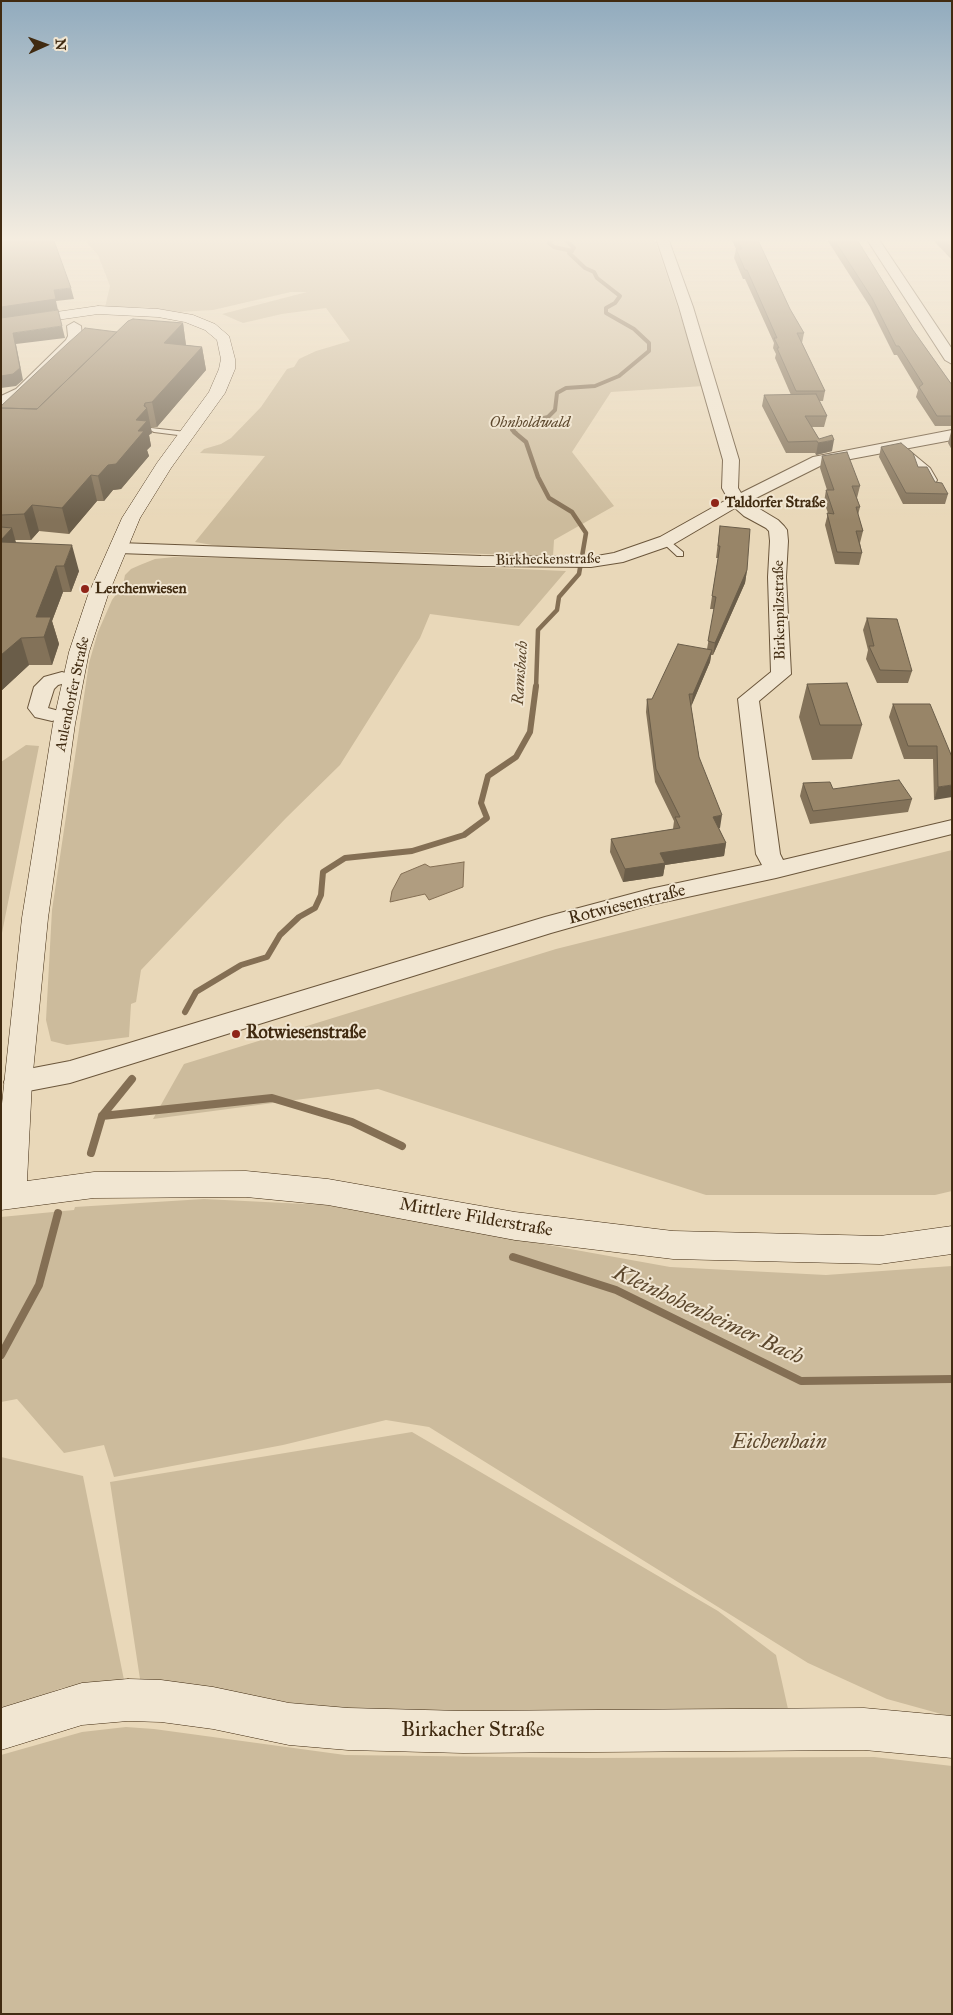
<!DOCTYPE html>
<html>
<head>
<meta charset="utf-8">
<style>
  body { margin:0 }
  #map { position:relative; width:953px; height:2015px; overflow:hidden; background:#e9d8b9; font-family:"IM FELL Great Primer",serif }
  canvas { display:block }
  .frame { position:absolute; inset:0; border:2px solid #412b11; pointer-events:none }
  .north { position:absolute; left:20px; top:20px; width:50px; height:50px; -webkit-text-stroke:4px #f1e6d2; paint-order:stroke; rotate:88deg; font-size:14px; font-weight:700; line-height:20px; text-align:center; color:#412b11 }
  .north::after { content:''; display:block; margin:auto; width:18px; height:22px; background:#412b11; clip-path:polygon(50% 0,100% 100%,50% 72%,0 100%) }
</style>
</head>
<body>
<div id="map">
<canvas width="953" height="2015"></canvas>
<div class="frame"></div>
<div class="north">N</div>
</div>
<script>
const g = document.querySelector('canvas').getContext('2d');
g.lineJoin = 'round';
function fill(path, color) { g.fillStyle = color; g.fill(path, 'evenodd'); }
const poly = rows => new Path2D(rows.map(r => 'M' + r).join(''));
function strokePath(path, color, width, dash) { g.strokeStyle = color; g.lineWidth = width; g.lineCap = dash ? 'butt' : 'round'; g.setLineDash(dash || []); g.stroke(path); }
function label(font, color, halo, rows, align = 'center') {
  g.font = font + ' "IM FELL Great Primer",serif'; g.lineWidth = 4; g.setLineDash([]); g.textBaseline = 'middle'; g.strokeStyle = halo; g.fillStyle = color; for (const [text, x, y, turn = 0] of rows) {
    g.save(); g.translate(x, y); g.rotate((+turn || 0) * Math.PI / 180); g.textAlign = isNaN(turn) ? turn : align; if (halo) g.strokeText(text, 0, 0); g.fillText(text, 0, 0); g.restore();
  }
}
const green = poly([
  [82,238,587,238,589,240,655,240,704,386,611,392,572,452,614,506,554,540,553,556,218,546,195,542,265,456,200,453,204,449,221,444,231,438,261,407,287,369,294,367,299,359,316,351,350,341,326,308,282,314,243,323,222,314,307,292,291,292,213,310,180,312,143,307,105,307,110,286,98,255],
  [174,557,283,559,566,571,519,626,430,614,420,638,340,765,286,818,141,970,136,1002,131,1004,129,1037,67,1045,51,1041,46,1020,52,910,89,663,98,632,112,600,123,585,125,575,131,569,140,565,155,559],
  [26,745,39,746,1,938,1,762],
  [952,850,952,1191,935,1195,706,1195,378,1089,153,1119,184,1064,556,949],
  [204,1199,326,1205,670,1267,826,1275,952,1266,952,1717,887,1699,808,1663,429,1427,386,1420,283,1445,114,1477,104,1445,64,1453,17,1399,1,1402,1,1217,74,1210,75,1207],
  [412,1432,718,1611,776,1655,788,1709,464,1712,350,1709,291,1703,219,1690,140,1679,110,1482],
  [1,1457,83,1476,124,1680,62,1688,1,1711],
  [126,1727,154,1729,345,1755,588,1758,874,1757,952,1766,952,2014,1,2014,1,1755,82,1732]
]);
const water = poly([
  [464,862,463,887,429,900,425,894,390,902,392,891,401,874,425,864,430,867,464,862]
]);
const streamFar3 = poly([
  [564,239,553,239,549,243,554,247,572,251],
  [516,433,512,430,519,424,548,417,555,410,557,393,566,388,595,386,619,376,649,351,649,343,634,329,606,313,606,308,615,303,620,296,597,278,594,272,585,268,569,253,574,248,564,238]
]);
const streamFar2 = poly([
  [514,432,526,442,538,477,549,498,572,512,586,533,579,574,559,597,557,610,538,630,536,688]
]);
const streamFar1 = poly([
  [185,1012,196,992,241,965,267,957,280,935,299,917,315,908,321,895,323,872,345,858,412,851,464,835,487,818,481,803,488,776,516,757,530,732,536,686]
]);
const stream = poly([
  [102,1116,272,1098,352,1122,402,1146],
  [91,1153,102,1116,132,1079],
  [513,1257,616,1290,801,1381,952,1379],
  [1,1355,39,1285,58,1213]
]);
const lane = poly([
  [151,428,186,432,190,434,186,436,154,432,150,430,151,428],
  [900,448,906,448,930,468,937,480,936,482,930,482,924,472,900,452,900,448],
  [666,538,683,552,683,556,677,556,663,543,663,539,666,538]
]);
const street = poly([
  [656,238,668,238,693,307,739,460,738,488,741,493,813,457,952,430,952,440,824,464,748,502,778,520,784,526,787,530,788,541,786,577,791,674,759,701,780,854,783,860,952,820,952,834,776,878,650,905,551,933,70,1083,18,1093,8,1090,4,1082,8,1074,18,1071,70,1061,545,917,650,889,762,865,756,854,738,699,771,672,768,577,770,541,769,531,766,528,744,516,735,508,672,545,623,562,591,567,481,566,119,553,113,552,110,548,113,544,119,543,481,556,591,557,614,553,660,537,728,499,722,488,723,460,679,307,656,238],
  [866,238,878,238,952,349,952,364,945,360,866,238],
  [74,322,81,326,82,336,77,345,26,395,1,406,1,396,16,389,66,340,68,336,67,326,74,322],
  [62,672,69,674,72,678,69,682,58,685,54,689,48,708,59,711,62,715,59,719,52,721,35,717,28,708,34,687,44,677,62,672]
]);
const secondary = poly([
  [98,306,158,309,193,315,215,324,229,336,235,359,235,369,225,393,171,468,140,518,108,595,89,652,75,724,48,918,32,1082,27,1181,94,1172,246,1171,328,1179,515,1212,673,1231,880,1236,952,1226,952,1254,880,1264,673,1259,515,1240,328,1205,246,1197,94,1198,1,1210,1,1113,22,918,53,724,69,652,88,595,122,518,157,463,209,392,219,369,221,359,217,340,205,330,185,322,158,317,98,314,1,328,1,320,98,306],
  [128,1679,161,1680,213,1687,289,1703,348,1708,463,1711,864,1708,952,1716,952,1758,864,1750,463,1753,348,1750,289,1745,213,1729,161,1722,128,1721,82,1725,1,1750,1,1708,82,1683,128,1679]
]);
const wall = poly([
  [731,238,757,238,790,309,804,333,802,343,825,391,823,401,819,401,827,416,824,427,812,427,819,439,832,451,816,455,815,453,786,453,762,406,764,395,791,395,775,358,776,354,773,348,774,343,745,279,743,279,734,258,736,249],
  [826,238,856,238,913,330,952,385,952,426,935,426,916,397,918,390,897,355,894,355,870,307],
  [931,238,952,238,952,260],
  [183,323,186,345,202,347,206,370,157,427,150,427,152,433,149,435,151,446,147,450,149,456,121,489,113,490,104,501,97,501,69,534,39,531,31,540,15,540,16,543,79,571,71,592,63,592,52,621,59,644,52,665,29,665,1,691,1,406,117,332],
  [951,432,952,432,952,450,948,443],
  [881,447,918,467,948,494,945,504,903,504,879,457],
  [822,456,860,486,857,498,860,507,858,515,863,531,860,543,862,553,859,565,835,564,825,525,828,513,824,502,826,490,827,490,820,468],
  [720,526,747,570,745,583,713,655,711,655,710,662,691,706,699,757,720,828,719,828,726,843,724,856,665,865,663,876,623,882,610,852,611,839,673,829,674,821,655,782,646,712,647,699,652,699,707,649,714,609,710,609,718,558,716,558],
  [867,618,912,671,908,683,877,683,866,659,868,650,863,630],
  [807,684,862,725,852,759,812,760,799,717],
  [893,704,952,757,934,800,933,759,904,759,889,717],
  [803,783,833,789,912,799,908,812,810,824,800,796]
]);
const shadedWall = poly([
  [71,288,74,299,56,301,58,310,1,319,1,307,54,290],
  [183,323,186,346,164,343],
  [62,326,65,338,16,344,23,380,16,386,1,388,1,376,13,333],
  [202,347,206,370,157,427,152,402],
  [145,403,146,409,147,408,152,433,149,435,151,446,147,450,149,456,121,489,113,490,104,501,98,476,136,420],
  [834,440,832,451,816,455,818,443],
  [91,475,97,501,69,534,62,508],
  [32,505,39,531,31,540,24,514],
  [12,528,19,554,1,551,1,540],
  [72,545,79,571,71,592,64,566],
  [56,566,63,592,52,621,59,644,52,665,44,637,36,617],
  [747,570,745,583,713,655,715,643],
  [21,638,29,665,1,691,1,655],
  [712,650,710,662,691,707,693,694],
  [952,785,952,797,934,800,938,787],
  [722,815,720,828,710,830,713,817],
  [726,843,724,856,665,865,663,876,623,882,625,869,660,853]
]);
const building = poly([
  [1,238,53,238,71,288,54,290,56,299,1,307,1,238],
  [736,238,757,238,790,309,804,333,797,333,825,391,796,391,777,348,779,348,774,338,777,338,747,270,745,270,736,249,742,249,736,238],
  [833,238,856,238,913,330,952,385,952,416,937,416,919,387,923,384,899,346,896,346,872,298,833,238],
  [942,238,952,238,952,249,942,238],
  [58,310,62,326,13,333,20,368,13,374,1,376,1,318,58,310],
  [133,319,183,323,164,343,202,347,152,402,145,403,144,406,147,408,136,420,147,421,138,431,144,431,116,464,108,465,98,476,91,475,62,508,32,505,24,514,1,515,1,408,37,409,128,321,133,319],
  [85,328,117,332,37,409,1,408,1,406,67,344,85,328],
  [816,394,827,416,805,416,819,439,832,435,834,440,818,443,817,441,788,442,764,395,816,394],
  [901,443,913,453,918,467,927,467,935,482,942,483,948,494,906,493,881,447,901,443],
  [847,452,860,486,852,486,860,507,856,507,863,531,856,531,862,553,837,552,827,513,834,514,826,490,834,490,822,456,847,452],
  [720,526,750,529,747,570,715,643,708,641,716,597,712,596,720,546,718,546,720,526],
  [1,527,12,528,1,540,1,527],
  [1,542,72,545,64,566,56,566,36,617,51,617,44,637,21,638,1,655,1,542],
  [867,618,897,619,912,671,880,670,869,646,874,646,867,618],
  [678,644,712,650,693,694,689,694,699,757,722,815,713,817,726,843,660,853,665,863,625,869,611,839,680,828,675,817,680,817,656,769,647,699,652,699,678,644],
  [847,683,862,725,820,725,807,684,847,683],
  [893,704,930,704,952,757,952,785,938,787,937,746,908,746,893,704],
  [899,780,912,799,813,811,803,783,830,782,833,789,899,780]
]);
const markers = [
  [715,503,5,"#8f2418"],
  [85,589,5,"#8f2418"],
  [236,1034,5,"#8f2418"]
];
const farParknames = [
  ["Ohnholdwald",530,423]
];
const farPoinames = [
  ["Taldorfer Straße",725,503],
  ["Lerchenwiesen",95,589]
];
const farStreetnames = [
  ["Birkheckenstraße",548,560,-1],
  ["Birkenpilzstraße",780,610,-91],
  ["Aulendorfer Straße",73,694,-78]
];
const farWaternames = [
  ["Ramsbach",521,673,-86]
];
const streetNames = [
  ["Rotwiesenstraße",627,905,-14],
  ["Mittlere Filderstraße",476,1218,10]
];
const poiNames = [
  ["Rotwiesenstraße",246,1034]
];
const nearParknames = [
  ["Eichenhain",779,1443]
];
const nearStreetnames = [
  ["Birkacher Straße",473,1731]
];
const nearWaternames = [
  ["Kleinhohenheimer Bach",708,1316,25]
];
fill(green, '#ccbb9c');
fill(water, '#b09d80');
strokePath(water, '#846f54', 1);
strokePath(streamFar3, '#846f54', 4);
strokePath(streamFar2, '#846f54', 4.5);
strokePath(streamFar1, '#846f54', 6);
strokePath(stream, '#846f54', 8);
strokePath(lane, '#6b563b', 2);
strokePath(street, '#6b563b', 2);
strokePath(secondary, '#412b11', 1);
fill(lane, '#f1e6d2');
fill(street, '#f1e6d2');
fill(secondary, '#f1e6d2');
fill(wall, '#837259');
fill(shadedWall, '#6a5d49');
fill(building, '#988568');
strokePath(building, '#6a5d49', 1);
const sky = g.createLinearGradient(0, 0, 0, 520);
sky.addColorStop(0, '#91abbe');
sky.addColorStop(0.46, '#f5ede0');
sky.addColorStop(1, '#f5ede000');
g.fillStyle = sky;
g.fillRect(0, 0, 953, 520);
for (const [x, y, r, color] of markers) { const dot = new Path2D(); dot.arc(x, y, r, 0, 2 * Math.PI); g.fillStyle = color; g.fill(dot); strokePath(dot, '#f1e6d2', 2); }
label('italic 15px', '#5d482d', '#f1e6d2', farParknames);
label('bold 15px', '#412b11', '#f1e6d2', farPoinames, 'left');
label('15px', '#412b11', '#f1e6d2', farStreetnames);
label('italic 16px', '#5d482d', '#f1e6d2', farWaternames);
label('18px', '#412b11', '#f1e6d2', streetNames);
label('bold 18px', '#412b11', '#f1e6d2', poiNames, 'left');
label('italic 21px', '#5d482d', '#f1e6d2', nearParknames);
label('21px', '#412b11', '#f1e6d2', nearStreetnames);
label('italic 22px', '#5d482d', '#f1e6d2', nearWaternames);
</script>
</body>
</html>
